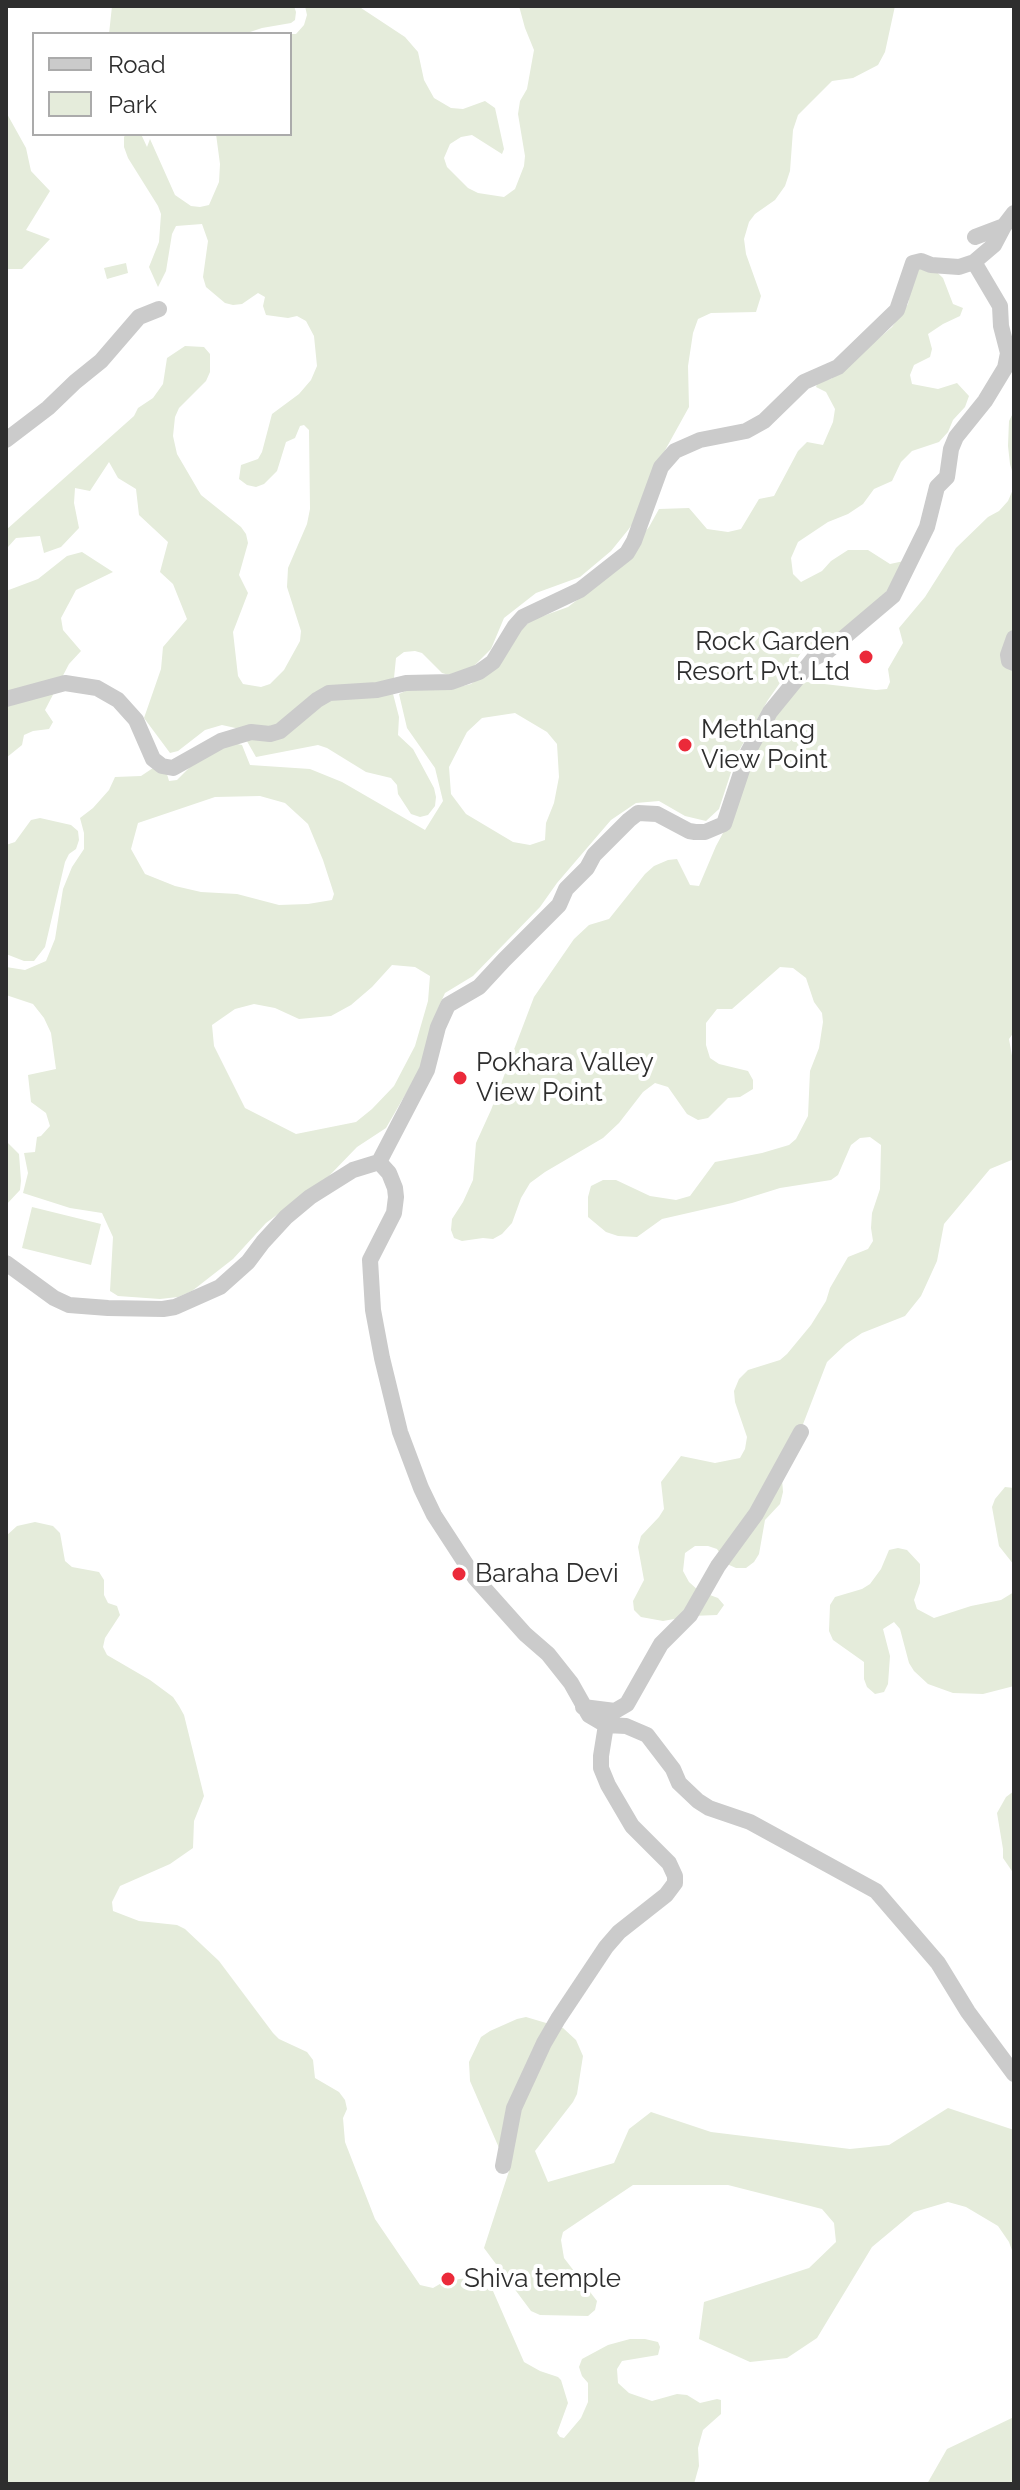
<!DOCTYPE html>
<html>
<head>
<meta charset="utf-8">
<style>
  body { margin:0 }
  #map { position:relative; width:1020px; height:2490px; overflow:hidden; background:#fff; font-family:Raleway,sans-serif }
  canvas { display:block }
  .frame { position:absolute; inset:0; border:8px solid #2e2e2e; pointer-events:none }
  .legend { position:absolute; left:32px; top:32px; width:260px; height:104px; box-sizing:border-box; background:#fff; border:2px solid #ababab; margin:0; padding:10px 14px; list-style:none; font-size:24px; color:#2e2e2e }
  .legend li { display:flex; align-items:center; gap:16px; height:40px }
  .legend b { width:40px; border:2px solid #ababab }
</style>
</head>
<body>
<div id="map">
<canvas width="1020" height="2490"></canvas>
<div class="frame"></div>
<ul class="legend">
<li><b style="height:10px;background:#cbcbcb"></b>Road</li>
<li><b style="height:22px;background:#e5ecdb"></b>Park</li>
</ul>
</div>
<script>
const g = document.querySelector('canvas').getContext('2d');
g.lineJoin = 'round';
function fill(path, color) { g.fillStyle = color; g.fill(path, 'evenodd'); }
const poly = rows => new Path2D(rows.map(r => 'M' + r).join(''));
function strokePath(path, color, width, dash) { g.strokeStyle = color; g.lineWidth = width; g.lineCap = dash ? 'butt' : 'round'; g.setLineDash(dash || []); g.stroke(path); }
function label(font, color, halo, rows, align = 'center') {
  g.font = font + ' Raleway,sans-serif'; g.lineWidth = 8; g.setLineDash([]); g.textBaseline = 'middle'; g.strokeStyle = halo; g.fillStyle = color; for (const [text, x, y, turn = 0] of rows) {
    g.save(); g.translate(x, y); g.rotate((+turn || 0) * Math.PI / 180); g.textAlign = isNaN(turn) ? turn : align; if (halo) g.strokeText(text, 0, 0); g.fillText(text, 0, 0); g.restore();
  }
}
const green = poly([
  [112,6,294,6,296,12,295,20,291,23,262,28,244,34,109,34],
  [305,6,358,6,405,37,418,52,424,80,434,98,451,108,463,109,485,101,495,108,504,149,502,154,472,135,461,137,450,144,444,158,447,167,468,188,478,193,504,197,515,189,524,166,525,156,518,114,520,101,527,89,534,50,525,28,519,6,895,6,885,52,878,65,853,78,832,81,798,115,793,130,790,171,785,186,775,200,755,214,749,222,744,239,746,254,761,296,756,312,711,313,698,319,693,333,688,366,689,407,653,472,634,522,628,530,611,551,580,577,536,593,504,618,491,649,467,673,456,677,442,673,422,653,415,651,404,652,396,658,394,678,391,686,399,717,398,735,413,749,434,788,436,797,435,806,428,815,420,817,411,814,398,794,397,785,391,778,366,772,327,748,318,745,256,757,240,729,222,725,205,730,178,751,170,753,144,718,161,669,163,647,187,619,173,584,160,572,168,542,139,515,136,489,118,478,109,462,90,491,75,488,74,503,79,528,61,547,44,553,40,536,16,538,8,547,6,541,6,530,134,416,138,408,153,398,163,384,167,358,185,346,204,347,210,354,210,372,206,381,179,408,175,417,173,436,177,454,201,495,241,527,246,534,248,543,239,575,248,593,233,632,238,676,243,684,261,687,270,684,284,670,300,641,301,631,287,587,288,568,307,524,310,509,309,430,304,425,300,426,295,438,286,442,277,471,264,484,256,487,247,485,239,479,241,465,258,459,262,452,272,414,299,394,311,380,317,366,314,336,306,321,297,316,288,318,266,315,263,306,265,297,258,293,242,304,233,305,225,303,206,287,203,277,208,241,202,224,176,226,172,234,166,271,158,287,149,267,159,242,161,214,158,206,128,158,124,147,124,137,126,134,141,134,147,147,150,139,175,195,191,206,200,207,209,205,219,182,220,164,216,134,290,134,290,34,276,34,296,34,304,25,307,15],
  [6,112,26,148,31,171,50,191,26,230,50,239,22,269,6,269],
  [925,261,943,278,953,304,963,308,960,316,943,324,928,334,932,349,930,357,914,365,910,375,912,384,938,389,957,383,969,396,965,407,953,420,948,432,939,442,912,451,901,462,892,481,874,489,863,504,848,514,828,522,798,542,791,558,793,574,801,582,822,571,831,561,848,550,868,550,890,564,904,561,889,589,847,629,830,637,815,650,803,650,768,700,737,754,719,809,706,821,685,816,659,801,636,803,611,820,557,883,540,907,473,976,445,993,436,1013,420,1069,386,1128,357,1147,329,1176,266,1223,233,1259,192,1291,178,1297,160,1299,118,1296,110,1291,113,1237,102,1213,70,1208,23,1193,28,1173,24,1153,35,1152,37,1137,41,1136,50,1126,46,1113,31,1102,28,1075,56,1069,51,1033,44,1018,33,1004,6,995,6,967,25,970,46,961,55,939,63,889,72,867,84,849,84,833,80,818,93,808,109,790,115,777,141,776,153,768,167,774,169,781,177,780,195,762,233,743,242,745,250,765,310,769,342,782,425,830,443,801,435,768,407,728,399,694,416,686,450,689,471,684,482,676,516,633,532,620,568,607,607,577,649,527,659,509,689,508,707,529,728,532,741,529,759,499,774,496,798,451,807,442,823,445,833,422,835,409,826,392,816,387,818,381,831,379,892,327,908,304,914,272],
  [515,713,547,732,557,744,559,777,554,803,546,823,545,840,530,845,513,842,466,814,451,794,449,767,467,732,482,718],
  [260,796,285,803,308,824,323,860,334,894,332,900,308,904,279,905,237,894,201,892,175,886,145,874,131,849,138,823,215,797],
  [392,965,415,967,430,976,428,1001,415,1046,394,1086,372,1109,356,1122,296,1134,245,1108,214,1046,212,1025,235,1009,254,1004,275,1008,299,1019,331,1016,351,1005,372,987],
  [126,263,128,273,107,279,104,268],
  [1014,411,1014,478,1010,464,1008,446,1009,421],
  [1014,487,1014,1032,1009,1039,1014,1067,1014,1159,990,1169,944,1224,937,1261,921,1296,905,1316,862,1333,846,1344,827,1362,795,1445,781,1466,783,1492,780,1504,765,1520,759,1554,754,1562,746,1568,736,1568,727,1564,717,1549,708,1546,695,1546,685,1553,683,1571,689,1582,699,1591,718,1598,724,1605,717,1615,691,1616,663,1621,641,1617,634,1610,633,1601,644,1580,638,1547,641,1536,659,1517,664,1509,661,1482,681,1456,715,1463,740,1458,745,1449,747,1437,735,1402,734,1391,739,1379,748,1370,780,1360,787,1354,811,1325,826,1301,830,1288,848,1257,868,1249,873,1241,871,1228,872,1213,880,1189,881,1145,870,1137,860,1138,851,1145,838,1175,831,1180,780,1188,732,1203,662,1219,637,1237,618,1236,606,1232,588,1217,588,1197,591,1186,603,1180,616,1180,650,1196,676,1200,690,1196,715,1162,762,1153,789,1145,796,1139,808,1116,810,1071,819,1048,823,1022,822,1013,814,1002,806,978,793,968,780,967,732,1009,717,1009,706,1023,706,1045,710,1058,719,1064,748,1071,753,1080,753,1089,740,1097,728,1098,708,1118,698,1120,687,1114,668,1087,655,1083,643,1092,619,1123,603,1138,545,1172,530,1183,521,1198,512,1223,502,1234,493,1239,483,1238,462,1241,454,1238,451,1230,452,1219,463,1202,473,1180,476,1143,491,1110,534,997,574,939,589,925,609,919,645,874,654,866,668,860,677,859,690,885,699,886,716,846,730,820,754,751,795,686,807,682,876,690,887,689,890,682,888,669,903,643,899,628,925,597,956,548,988,517,999,511,1008,501],
  [82,552,113,572,76,590,61,618,63,630,81,651,69,664,45,710,53,722,49,729,33,731,24,735,22,745,6,758,6,591,38,579,67,556],
  [40,818,71,825,78,831,79,840,76,849,69,854,65,862,45,947,34,961,24,961,6,954,6,845,15,842,31,820],
  [6,1141,19,1154,21,1181,20,1190,6,1205],
  [32,1207,101,1224,91,1265,22,1248],
  [1005,1487,1014,1488,1014,1565,999,1546,992,1507,995,1499],
  [35,1522,53,1526,60,1533,65,1561,72,1567,99,1572,104,1580,104,1595,108,1603,117,1606,120,1615,105,1638,103,1647,107,1655,150,1680,173,1697,179,1706,184,1715,204,1796,194,1821,193,1848,170,1864,120,1886,112,1902,113,1911,139,1921,177,1925,185,1929,219,1961,273,2033,279,2039,307,2052,313,2060,315,2078,339,2092,345,2100,347,2109,343,2118,345,2142,375,2219,420,2285,433,2288,445,2281,467,2278,493,2291,524,2362,540,2371,558,2377,561,2380,568,2403,557,2433,560,2437,564,2438,581,2418,588,2402,588,2383,582,2376,579,2367,582,2359,608,2345,630,2339,645,2339,658,2342,660,2347,658,2355,622,2361,617,2369,618,2383,629,2393,652,2401,677,2394,687,2395,700,2403,717,2399,721,2400,721,2414,703,2430,698,2448,699,2466,694,2484,6,2484,6,1536,17,1526],
  [898,1548,907,1550,920,1564,920,1583,914,1600,917,1609,934,1618,971,1606,1001,1600,1014,1592,1014,1686,983,1694,953,1693,928,1684,914,1671,909,1663,900,1629,894,1622,883,1629,890,1656,888,1684,884,1692,875,1694,867,1687,864,1679,864,1662,833,1640,829,1631,830,1605,835,1597,862,1589,870,1584,881,1569,889,1550],
  [1014,1791,1014,1874,1003,1858,1003,1849,997,1813,1006,1797],
  [526,2017,563,2028,576,2040,583,2056,577,2094,573,2102,535,2151,548,2182,614,2163,629,2129,651,2112,711,2132,850,2149,889,2145,948,2108,1014,2130,1014,2256,1009,2242,998,2226,966,2207,948,2202,914,2212,872,2247,817,2338,787,2358,750,2362,699,2339,704,2302,809,2268,836,2242,834,2223,822,2209,728,2185,633,2185,563,2232,561,2240,564,2258,597,2301,595,2310,588,2316,540,2315,531,2311,484,2248,509,2171,470,2081,469,2062,481,2037,490,2031,517,2019],
  [1014,2417,1014,2484,927,2484,947,2449]
]);
const minor = poly([
  [975,237,1004,226],
  [6,440,48,408,75,382,101,361,139,317,159,309],
  [1014,638,1008,655,1009,661,1014,663],
  [6,699,65,683,97,688,118,700,136,720,153,759,162,766,173,768,221,741,251,732,270,734,280,731,317,700,329,693,377,690,406,683,451,682,479,672,493,662,515,626,523,617,580,590,627,553,634,541,661,467,675,451,700,440,746,431,764,421,804,382,838,367,897,310,913,263,921,261,931,265,959,267,974,262,994,245,1004,226,1014,213],
  [379,1162,389,1173,395,1188,396,1197,394,1213,370,1260,373,1310,382,1358,400,1432,421,1488,434,1515,475,1578,525,1634,548,1654,571,1683,589,1715,606,1725,626,1726,647,1735,673,1769,679,1783,698,1801,709,1808,750,1822,876,1891,938,1963,968,2012,1014,2074],
  [379,1162,427,1070,438,1027,448,1005,479,987,504,960,559,905,566,889,587,868,594,855,629,820,638,813,657,814,689,831,695,832,705,832,724,824,748,752,770,712,814,658,828,651,893,596,927,527,937,487,947,477,951,449,956,437,985,401,1005,368,1008,353,1001,326,1000,306,974,262],
  [6,1263,54,1298,69,1305,108,1308,163,1309,175,1307,220,1287,248,1262,263,1242,286,1217,310,1197,353,1170,379,1162],
  [583,1707,615,1711,627,1704,661,1644,690,1615,718,1566,756,1514,801,1432],
  [503,2166,514,2108,544,2043,558,2019,606,1947,619,1932,666,1895,675,1883,675,1876,669,1863,632,1826,608,1785,601,1768,601,1756,606,1725]
]);
const markers = [
  [866,657,8,"#eb2a3a"],
  [685,745,8,"#eb2a3a"],
  [460,1078,8,"#eb2a3a"],
  [459,1574,8,"#eb2a3a"],
  [448,2279,8,"#eb2a3a"]
];
const poiNames = [
  ["Rock Garden",850,642,"right"],
  ["Resort Pvt. Ltd",850,672,"right"],
  ["Methlang",701,730],
  ["View Point",701,760],
  ["Pokhara Valley",476,1063],
  ["View Point",476,1093],
  ["Baraha Devi",475,1574],
  ["Shiva temple",464,2279]
];
fill(green, '#e5ecdb');
strokePath(minor, '#cbcbcb', 16);
for (const [x, y, r, color] of markers) { const dot = new Path2D(); dot.arc(x, y, r, 0, 2 * Math.PI); g.fillStyle = color; g.fill(dot); strokePath(dot, '#fff', 3); }
label('26px', '#2e2e2e', '#fff', poiNames, 'left');
</script>
</body>
</html>
